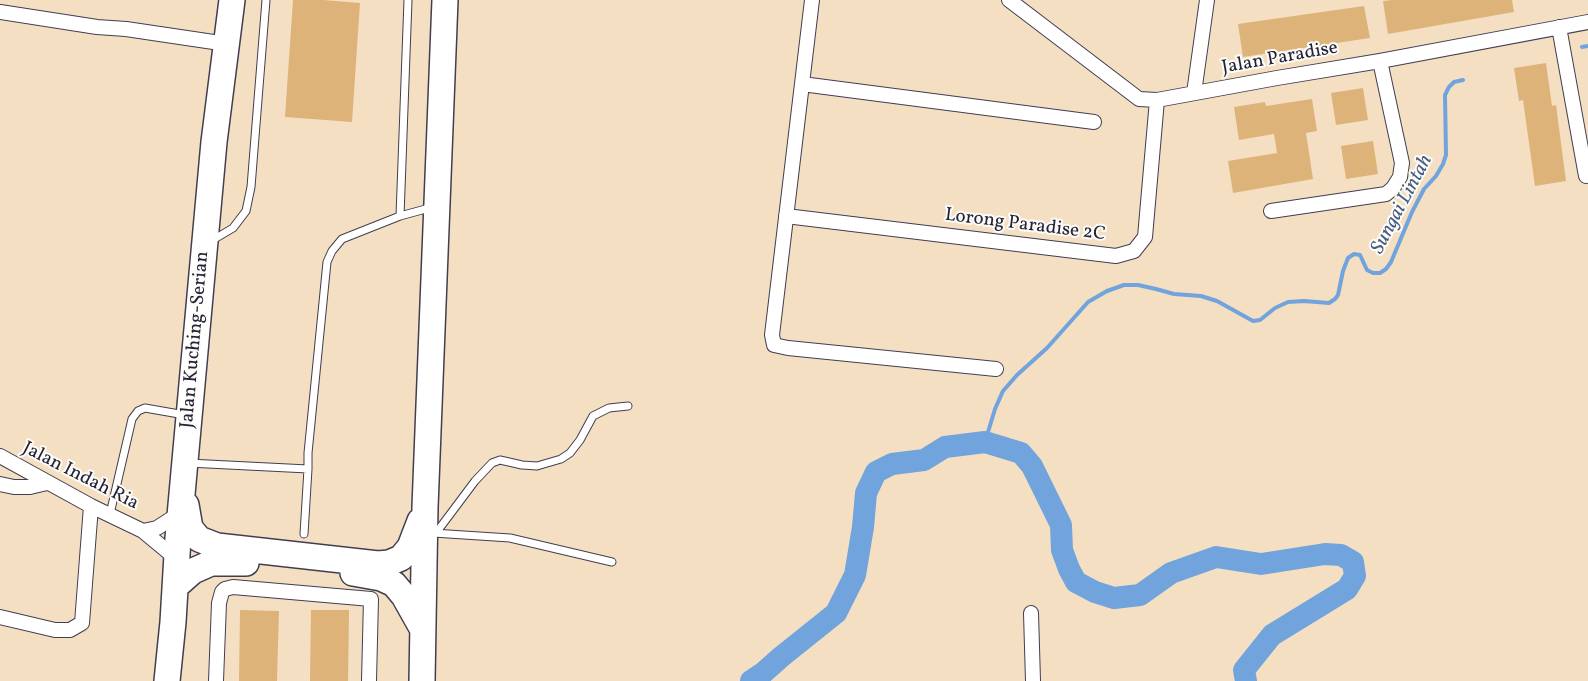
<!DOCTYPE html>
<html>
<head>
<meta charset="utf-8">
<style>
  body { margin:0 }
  canvas { display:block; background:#f4dfc3 }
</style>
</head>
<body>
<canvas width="1588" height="681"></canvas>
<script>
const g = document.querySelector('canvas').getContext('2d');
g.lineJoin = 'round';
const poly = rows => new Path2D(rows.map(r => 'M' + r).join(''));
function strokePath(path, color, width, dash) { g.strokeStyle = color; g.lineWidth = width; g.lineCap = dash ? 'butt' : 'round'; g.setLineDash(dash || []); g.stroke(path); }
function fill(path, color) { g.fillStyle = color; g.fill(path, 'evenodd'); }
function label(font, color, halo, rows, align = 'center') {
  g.font = font + ' Vollkorn,serif'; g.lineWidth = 4; g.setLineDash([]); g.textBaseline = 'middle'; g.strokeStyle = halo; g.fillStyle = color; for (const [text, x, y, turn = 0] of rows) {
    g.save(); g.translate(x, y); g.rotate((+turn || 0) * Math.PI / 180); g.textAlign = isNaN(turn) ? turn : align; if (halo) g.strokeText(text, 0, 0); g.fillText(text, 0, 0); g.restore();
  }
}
const stream = poly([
  [1582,47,1588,46],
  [985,442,995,409,1003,391,1017,375,1047,348,1088,302,1107,291,1124,285,1138,285,1156,289,1174,294,1201,296,1217,301,1253,321,1260,320,1275,308,1288,302,1304,301,1329,303,1335,299,1338,295,1343,271,1348,258,1354,254,1360,255,1367,270,1373,273,1380,273,1386,269,1391,262,1412,212,1424,189,1436,176,1443,164,1446,155,1445,95,1449,87,1454,82,1463,80]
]);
const river = poly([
  [751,681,763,673,781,657,836,613,855,575,863,527,866,493,876,472,892,464,924,460,945,447,985,442,1021,453,1032,466,1061,525,1062,550,1069,569,1076,582,1095,592,1114,598,1140,595,1171,573,1216,557,1261,564,1325,554,1341,555,1353,562,1355,576,1347,589,1272,635,1244,670,1246,681]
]);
const building = poly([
  [293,0,323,0,360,3,352,122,285,117],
  [1392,0,1512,0,1514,12,1388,34,1383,1],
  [1364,6,1370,38,1243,57,1238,24],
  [1546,63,1552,106,1556,105,1566,181,1535,186,1523,100,1519,101,1514,68],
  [1363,88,1368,120,1336,125,1331,93],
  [1312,99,1317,131,1306,133,1313,179,1233,193,1228,161,1277,153,1274,134,1239,140,1234,107,1265,102,1266,106],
  [1373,141,1378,174,1346,179,1341,146],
  [240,610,279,611,277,681,239,681],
  [311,610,349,610,348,681,310,681]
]);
const lane = poly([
  [400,216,408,0],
  [211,241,233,228,246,211,251,187,266,0],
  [188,463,308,469,308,453,327,262,332,251,342,239,400,216,433,207],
  [110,514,132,419,138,411,145,408,185,415],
  [433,533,510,538,612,562],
  [436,533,475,481,492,463,500,460,522,465,537,466,561,459,570,453,580,440,593,416,609,408,628,406],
  [304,534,308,469]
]);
const street = poly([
  [812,0,772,335,774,345,788,348,996,369],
  [1009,0,1139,99,1157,100,1277,78,1380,61,1588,22],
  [0,12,97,27,126,29,227,44],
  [1559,27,1586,176],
  [802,84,1094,122],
  [1194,93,1207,0],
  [1271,211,1386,194,1393,188,1400,177,1402,163,1380,61],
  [786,216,1116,256,1134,251,1145,237,1157,100],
  [0,456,91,506,143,531,178,560],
  [0,484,14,487,30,487,47,483],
  [143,531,157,528,174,517,181,510],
  [1031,613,1033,681],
  [0,617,55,630,70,630,82,623,91,506],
  [216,681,219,603,222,592,225,589,233,587,371,599,369,681]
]);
const highway = poly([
  [186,505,190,528,199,539,217,546,378,564,389,563,401,558,410,547,420,521],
  [353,573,381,578,394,584,404,596,422,628],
  [176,586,193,571,211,563,246,563],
  [167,681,173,622,178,538,214,142,232,0],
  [422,681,425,507,445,0]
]);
const streetNames = [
  ["Jalan Paradise",1280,59,-10],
  ["Lorong Paradise 2C",1025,226,7],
  ["Jalan Kuching-Serian",196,340,-85],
  ["Jalan Indah Ria",80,477,27]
];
const waterNames = [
  ["Sungai Lintah",1403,205,-62]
];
strokePath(stream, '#71a4dd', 4);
strokePath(river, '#71a4dd', 22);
fill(building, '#deb379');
strokePath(lane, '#423e4f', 9);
strokePath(street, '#423e4f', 16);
strokePath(highway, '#423e4f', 28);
strokePath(lane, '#fff', 7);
strokePath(street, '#fff', 14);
strokePath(highway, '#fff', 25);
label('19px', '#22223b', '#fdfcf7', streetNames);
label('italic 20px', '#465c84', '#fdfcf7', waterNames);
</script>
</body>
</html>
